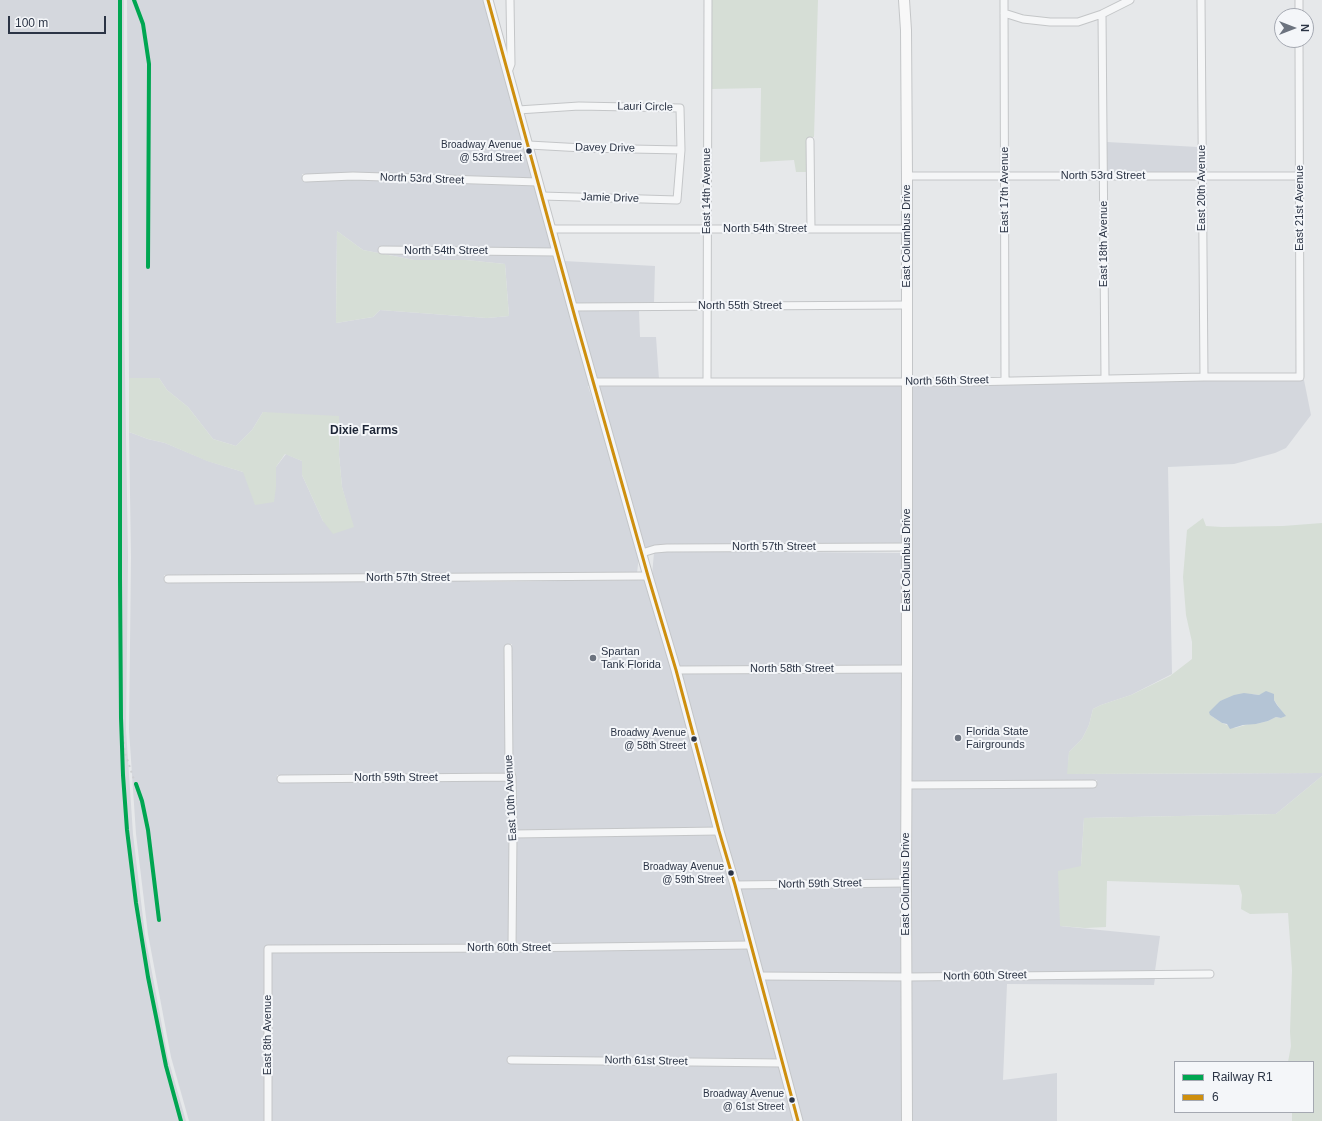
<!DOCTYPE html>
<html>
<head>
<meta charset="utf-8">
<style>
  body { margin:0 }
  #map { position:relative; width:1322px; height:1121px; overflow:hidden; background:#e6e8ea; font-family:Arial,sans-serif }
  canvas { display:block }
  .legend { position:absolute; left:1174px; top:1061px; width:140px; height:52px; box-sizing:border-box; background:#f4f6f9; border:1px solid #a4a8b1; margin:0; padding:5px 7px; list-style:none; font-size:12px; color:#2b3445 }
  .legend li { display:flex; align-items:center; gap:8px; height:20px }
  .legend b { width:20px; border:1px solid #a4a8b1 }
  .north { position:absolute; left:1274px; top:8px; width:40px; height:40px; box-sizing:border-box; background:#f4f6f9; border:1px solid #a4a8b1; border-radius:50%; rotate:90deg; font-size:11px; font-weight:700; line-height:16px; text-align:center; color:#2b3445 }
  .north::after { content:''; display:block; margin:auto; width:14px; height:18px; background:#6c737f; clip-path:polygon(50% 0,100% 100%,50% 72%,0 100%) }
  .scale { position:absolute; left:8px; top:16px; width:98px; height:18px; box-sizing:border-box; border:2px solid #2b3445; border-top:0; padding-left:5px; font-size:12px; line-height:14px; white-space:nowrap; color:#2b3445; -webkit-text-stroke:3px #f4f6f9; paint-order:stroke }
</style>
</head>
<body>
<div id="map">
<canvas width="1322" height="1121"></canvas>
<ul class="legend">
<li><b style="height:5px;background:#00a651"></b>Railway R1</li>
<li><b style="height:5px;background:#ce8f0e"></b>6</li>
</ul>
<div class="north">N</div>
<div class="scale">100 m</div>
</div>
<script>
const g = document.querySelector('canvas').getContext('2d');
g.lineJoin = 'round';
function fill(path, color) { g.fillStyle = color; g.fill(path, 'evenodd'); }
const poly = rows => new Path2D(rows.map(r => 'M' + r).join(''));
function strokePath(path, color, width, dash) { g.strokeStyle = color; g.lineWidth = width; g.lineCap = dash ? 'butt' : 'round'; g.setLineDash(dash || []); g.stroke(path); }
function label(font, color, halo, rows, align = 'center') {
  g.font = font + ' Arial,sans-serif'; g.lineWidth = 4; g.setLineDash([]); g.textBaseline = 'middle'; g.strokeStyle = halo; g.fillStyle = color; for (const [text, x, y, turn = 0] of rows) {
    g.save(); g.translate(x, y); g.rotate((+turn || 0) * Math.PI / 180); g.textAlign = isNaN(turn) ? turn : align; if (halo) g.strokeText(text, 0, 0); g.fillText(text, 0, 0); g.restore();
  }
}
const built = poly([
  [0,0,124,0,124,312,128,557,126,730,133,834,145,935,168,1058,186,1121,0,1121],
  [127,0,484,0,504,74,504,77,505,77,534,179,353,173,302,174,302,181,353,180,535,186,553,248,379,247,378,253,363,250,337,231,336,323,373,317,380,310,487,318,509,316,505,264,466,260,414,260,384,254,554,255,592,386,588,386,623,497,639,556,637,573,164,575,164,582,470,581,470,582,645,580,673,671,714,828,517,830,516,774,513,766,512,644,505,645,505,766,507,774,277,775,277,782,508,780,510,834,509,945,265,946,265,1121,189,1121,171,1057,148,934,136,834,129,730,131,557,129,432,148,439,165,443,208,461,243,472,276,487,276,467,286,454,302,461,302,475,323,521,353,527,342,487,339,455,340,428,263,412,252,430,236,446,213,439,188,407,167,390,159,378,129,378],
  [1107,142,1198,147,1199,173,1107,173],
  [564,261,655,266,654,303,576,304],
  [639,310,640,337,656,337,659,379,597,379,577,311],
  [1204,380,1304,380,1311,415,1286,448,1275,453,1234,464,1168,467,1172,674,1131,695,1101,705,1093,709,1089,725,1082,739,1069,752,1068,774,1322,773,1322,776,1276,814,1084,818,1081,866,1060,926,1160,936,1155,971,910,974,910,789,1097,787,1097,780,910,782,911,385],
  [903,385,903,544,667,544,645,549,599,386],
  [667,551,903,553,904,665,679,667,652,575,654,553],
  [904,672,902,879,738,882,723,831,681,674],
  [716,835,745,942,516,945,517,837],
  [902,886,903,974,762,973,739,889],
  [747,949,777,1059,508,1057,507,1063,779,1066,794,1121,272,1121,272,952,512,952],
  [1155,978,1154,985,1007,984,1003,1080,1057,1073,1057,1121,911,1121,910,980],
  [764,980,903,980,903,1121,802,1121]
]);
const green = poly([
  [712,0,818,0,814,137,807,138,807,172,796,172,794,160,760,162,761,88,711,89],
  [337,231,363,250,414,260,466,260,505,264,509,316,487,318,380,310,373,317,336,323],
  [129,378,159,378,167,390,188,407,213,439,236,446,252,430,263,412,339,416,339,455,342,487,354,527,333,534,323,521,302,475,302,461,285,454,276,467,276,487,274,502,255,505,243,472,207,461,165,443,148,439,129,432],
  [1203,518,1206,526,1222,527,1283,526,1322,523,1322,773,1067,774,1069,752,1082,739,1089,725,1093,709,1101,705,1131,695,1170,676,1192,659,1192,642,1186,615,1183,577,1187,530],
  [1252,694,1259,695,1262,694,1274,700,1285,716,1281,718,1276,717,1268,721,1256,724,1249,724,1235,728,1222,723,1210,715,1220,701],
  [1322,776,1322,1121,1292,1121,1292,1112,1313,1112,1313,1062,1288,1062,1291,1046,1290,1032,1292,970,1288,913,1250,914,1241,909,1242,895,1239,885,1107,881,1106,927,1085,928,1060,926,1058,871,1081,866,1084,818,1276,814]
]);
const water = poly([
  [1266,691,1274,694,1274,700,1277,705,1286,716,1281,718,1276,717,1268,721,1256,724,1243,725,1230,729,1227,724,1222,723,1210,715,1209,712,1220,701,1234,695,1244,693,1259,695]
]);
const minor = poly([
  [1004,0,1005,380],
  [1201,0,1204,377],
  [1299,0,1299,16],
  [1004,13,1023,19,1050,22,1078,22,1102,14,1130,0],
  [1102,14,1105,378],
  [508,72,511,64,510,0],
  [518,110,579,106,680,108,681,150,677,200,542,196],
  [810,141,811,229],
  [529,145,583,148,681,150],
  [907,176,1300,176],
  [306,178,353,176,538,182],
  [552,229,907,229],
  [382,250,557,252],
  [572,307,907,305],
  [594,382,965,382,1204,377,1300,377,1299,40],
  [707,382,708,0],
  [642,553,655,549,667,548,907,547],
  [168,579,648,576],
  [508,648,509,766,512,777,513,834,512,948],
  [676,670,907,669],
  [281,779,512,777],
  [907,785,1093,784],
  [513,834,719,831],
  [735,885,906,883],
  [759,976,907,977,1210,974],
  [511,1060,782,1063],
  [268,1121,268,949,512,948,750,945]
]);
const tertiary = poly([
  [488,0,576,321,648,576,676,670,719,831,735,885,798,1121]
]);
const secondary = poly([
  [904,0,906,30,907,176,907,669,906,886,907,1121]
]);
const rail = poly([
  [134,0,143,24,149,64,148,267],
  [121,718,125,753,145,812,159,920]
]);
const bus1 = poly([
  [488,0,576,321,648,576,676,670,719,831,735,885,798,1121]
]);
const rail1 = poly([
  [120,0,120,578,121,718,123,775,127,830,136,903,148,977,166,1066,181,1121],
  [134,0,143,24,149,64,148,267],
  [136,784,142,801,148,830,159,920]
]);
const markers = [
  [529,151,3.5,"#2b3445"],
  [593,658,4,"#6c737f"],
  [958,738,4,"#6c737f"],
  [694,739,3.5,"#2b3445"],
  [731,873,3.5,"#2b3445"],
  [792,1100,3.5,"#2b3445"]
];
const busNames = [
  ["Broadway Avenue",522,145],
  ["@ 53rd Street",522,158],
  ["Broadwy Avenue",686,733],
  ["@ 58th Street",686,746],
  ["Broadway Avenue",724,867],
  ["@ 59th Street",724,880],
  ["Broadway Avenue",784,1094],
  ["@ 61st Street",784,1107]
];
const streetNames = [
  ["Lauri Circle",645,107,1],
  ["Davey Drive",605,148,1],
  ["North 53rd Street",1103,176],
  ["North 53rd Street",422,179,2],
  ["East 20th Avenue",1202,188,-90],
  ["East 17th Avenue",1005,190,-90],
  ["East 14th Avenue",707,191,-90],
  ["Jamie Drive",610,198,2],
  ["East 21st Avenue",1300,208,-90],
  ["North 54th Street",765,229],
  ["East Columbus Drive",907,236,-90],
  ["East 18th Avenue",1104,244,-90],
  ["North 54th Street",446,251],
  ["North 55th Street",740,306],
  ["North 56th Street",947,381,-1],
  ["North 57th Street",774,547],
  ["East Columbus Drive",907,560,-90],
  ["North 57th Street",408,578],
  ["North 58th Street",792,669],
  ["North 59th Street",396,778],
  ["East 10th Avenue",511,798,-93],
  ["North 59th Street",820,884,-1],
  ["East Columbus Drive",906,884,-90],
  ["North 60th Street",509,948],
  ["North 60th Street",985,976,-1],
  ["East 8th Avenue",268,1035,-90],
  ["North 61st Street",646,1061,1]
];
const poiNames = [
  ["Spartan",601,652],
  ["Tank Florida",601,665],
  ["Florida State",966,732],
  ["Fairgrounds",966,745]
];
const neighbourhoodNames = [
  ["Dixie Farms",364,431]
];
fill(built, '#d4d7dd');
fill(green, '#d6ded6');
fill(water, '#b4c4d5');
strokePath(minor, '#c4c6c8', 9);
strokePath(tertiary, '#c4c6c8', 11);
strokePath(secondary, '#c4c6c8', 12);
strokePath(minor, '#f5f6f7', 7);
strokePath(tertiary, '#f5f6f7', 9);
strokePath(secondary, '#f8f8f8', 10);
strokePath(rail, '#cecfd2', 2, [2, 4]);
strokePath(bus1, '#ce8f0e', 3);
strokePath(rail1, '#00a651', 4);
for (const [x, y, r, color] of markers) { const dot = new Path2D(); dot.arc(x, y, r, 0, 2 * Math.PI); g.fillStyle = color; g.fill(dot); strokePath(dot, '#f4f6f9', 1.5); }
label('10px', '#2b3445', '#f4f6f9', busNames, 'right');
label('11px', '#2b3445', '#f4f6f9', streetNames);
label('11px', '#2b3445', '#f4f6f9', poiNames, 'left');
label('bold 12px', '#1d2536', '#f4f6f9', neighbourhoodNames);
</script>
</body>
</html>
